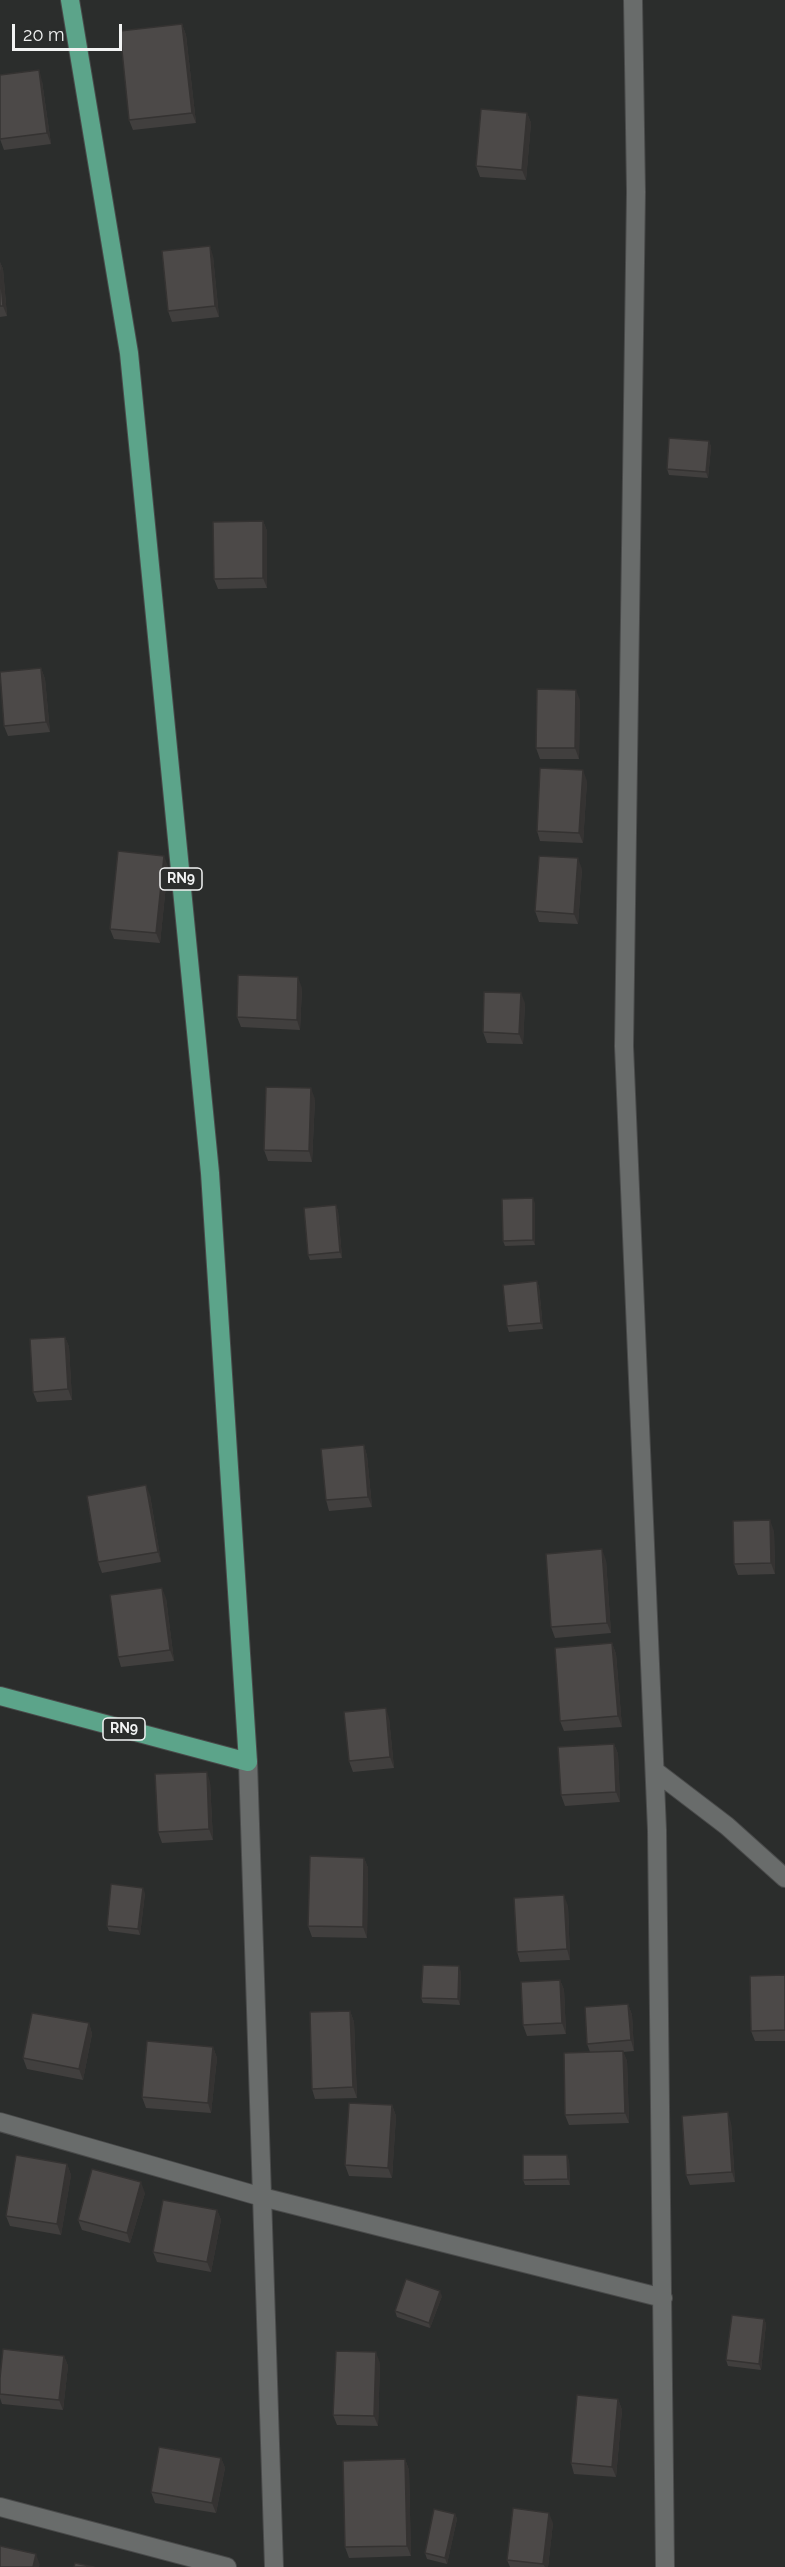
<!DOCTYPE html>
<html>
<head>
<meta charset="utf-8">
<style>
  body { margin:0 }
  #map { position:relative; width:785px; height:2567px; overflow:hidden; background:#2b2d2c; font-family:Raleway,sans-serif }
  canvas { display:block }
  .scale { position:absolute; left:12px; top:24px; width:110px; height:27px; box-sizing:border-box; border:3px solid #f2f3f3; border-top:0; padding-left:8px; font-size:18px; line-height:21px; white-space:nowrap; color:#f2f3f3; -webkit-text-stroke:4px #2b2d2c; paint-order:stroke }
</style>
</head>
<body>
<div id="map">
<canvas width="785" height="2567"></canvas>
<div class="scale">20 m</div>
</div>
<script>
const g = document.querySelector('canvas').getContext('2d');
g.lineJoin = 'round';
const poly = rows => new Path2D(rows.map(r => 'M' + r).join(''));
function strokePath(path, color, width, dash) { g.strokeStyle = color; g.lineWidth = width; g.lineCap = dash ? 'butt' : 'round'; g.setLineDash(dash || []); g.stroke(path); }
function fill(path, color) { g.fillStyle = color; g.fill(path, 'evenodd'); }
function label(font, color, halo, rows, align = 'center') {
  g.font = font + ' Raleway,sans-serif'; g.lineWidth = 4.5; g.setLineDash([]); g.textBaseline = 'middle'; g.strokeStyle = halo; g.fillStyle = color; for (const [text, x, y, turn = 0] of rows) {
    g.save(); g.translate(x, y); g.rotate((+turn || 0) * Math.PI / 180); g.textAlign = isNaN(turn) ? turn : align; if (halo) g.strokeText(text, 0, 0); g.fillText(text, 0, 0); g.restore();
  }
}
const street = poly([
  [633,0,636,192,624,1046,657,1830,665,2567],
  [248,1762,274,2567],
  [655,1771,727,1826,785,1878],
  [0,2122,262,2197,663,2298],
  [0,2507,227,2567]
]);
const primary = poly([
  [0,1696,248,1762,210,1173,129,353,70,0]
]);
const wall = poly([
  [182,24,186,35,196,123,133,130,129,120],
  [42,81,51,144,4,150,0,139],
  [527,113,531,123,526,180,480,177,476,166],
  [213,256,219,317,172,322,168,311],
  [0,262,3,269,7,316,0,317],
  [709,441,711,447,708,478,669,475,667,469],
  [263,521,267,531,267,588,218,589,214,579],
  [41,668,45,679,50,732,8,736,4,726],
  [580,700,579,759,540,759,536,748],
  [587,781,583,843,540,841,537,831],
  [168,866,160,943,114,939,110,929],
  [582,869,578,924,539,922,535,911],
  [302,988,300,1030,241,1027,237,1017],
  [525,1003,523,1044,487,1043,483,1032],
  [315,1099,312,1162,268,1161,264,1150],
  [535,1203,535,1245,505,1246,503,1241],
  [336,1205,338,1211,342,1258,310,1260,308,1255],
  [537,1281,539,1287,543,1329,509,1332,507,1326],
  [65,1337,69,1347,72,1400,37,1402,33,1392],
  [364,1445,367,1456,372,1507,329,1511,326,1500],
  [150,1495,161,1562,102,1573,98,1562],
  [774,1531,775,1574,738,1575,734,1564],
  [606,1560,611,1633,555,1638,551,1627],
  [166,1598,174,1661,121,1667,118,1657],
  [612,1643,616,1654,622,1727,564,1731,560,1721],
  [389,1718,394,1768,353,1772,349,1761],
  [614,1744,618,1754,620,1802,565,1806,561,1795],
  [210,1782,213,1840,162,1843,158,1832],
  [364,1858,368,1868,367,1938,312,1937,308,1926],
  [145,1893,140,1935,109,1931,107,1926],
  [568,1906,570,1960,520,1962,517,1952],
  [461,1972,460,2005,423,2003,421,1998],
  [785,1975,785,2041,755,2041,751,2031],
  [560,1980,564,1990,566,2034,527,2036,523,2025],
  [628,2004,632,2015,634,2051,623,2052,627,2061,629,2123,569,2125,565,2115,590,2052,587,2044],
  [350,2011,354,2022,357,2098,315,2099,312,2089],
  [89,2023,92,2034,83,2080,27,2069,23,2058],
  [213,2047,217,2058,211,2113,146,2108,142,2097],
  [392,2105,396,2116,392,2178,349,2176,345,2165],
  [731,2123,735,2182,690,2185,686,2175],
  [569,2160,570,2185,525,2185,523,2180],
  [67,2164,71,2175,61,2235,10,2226,6,2216],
  [145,2193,130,2243,82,2230,78,2220],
  [217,2210,221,2220,211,2272,157,2262,153,2252],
  [442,2296,430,2328,397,2317,395,2311],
  [764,2319,766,2324,761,2370,728,2366,726,2360],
  [64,2356,68,2366,63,2410,2,2404,0,2398,0,2378],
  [380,2363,378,2426,337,2425,333,2415],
  [618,2399,622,2410,616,2477,574,2474,571,2463],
  [221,2458,225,2468,216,2513,155,2503,151,2492],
  [405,2459,409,2470,411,2556,349,2558,345,2547],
  [455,2514,457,2519,447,2564,427,2559,425,2553],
  [553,2523,548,2567,510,2567,507,2560]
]);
const shadedWall = poly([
  [182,24,186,35,196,123,192,113],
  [39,70,42,81,51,144,47,133],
  [527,113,531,123,526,180,522,170],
  [210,246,213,256,219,317,215,306],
  [0,262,3,269,7,316,3,306],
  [709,441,711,447,708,478,706,472],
  [263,521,267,531,267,588,263,578],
  [41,668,45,679,50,732,46,722],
  [576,690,580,700,579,759,575,748],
  [583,770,587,781,583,843,579,833],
  [164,856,168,866,160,943,156,933],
  [578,858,582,869,578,924,574,914],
  [298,977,302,988,300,1030,297,1020],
  [521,993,525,1003,523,1044,519,1034],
  [311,1088,315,1099,312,1162,309,1151],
  [533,1198,535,1203,535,1245,533,1240],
  [336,1205,338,1211,342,1258,340,1252],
  [537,1281,539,1287,543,1329,541,1323],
  [65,1337,69,1347,72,1400,68,1389],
  [364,1445,367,1456,372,1507,368,1497],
  [146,1485,150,1495,161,1562,158,1552],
  [770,1520,774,1531,775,1574,771,1563],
  [602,1549,606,1560,611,1633,607,1623],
  [162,1588,166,1598,174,1661,170,1650],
  [612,1643,616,1654,622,1727,618,1716],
  [386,1708,389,1718,394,1768,390,1757],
  [614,1744,618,1754,620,1802,616,1792],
  [207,1772,210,1782,213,1840,209,1829],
  [364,1858,368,1868,367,1938,363,1927],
  [143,1888,145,1893,140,1935,138,1929],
  [564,1895,568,1906,570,1960,567,1949],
  [459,1966,461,1972,460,2005,458,1999],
  [560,1980,564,1990,566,2034,562,2023],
  [628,2004,632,2015,634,2051,631,2040],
  [350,2011,354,2022,357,2098,353,2087],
  [89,2023,92,2034,83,2080,79,2069],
  [213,2047,217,2058,211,2113,208,2103],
  [623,2051,627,2061,629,2123,625,2113],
  [392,2105,396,2116,392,2178,388,2168],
  [728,2112,731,2123,735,2182,732,2172],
  [567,2155,569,2160,570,2185,568,2179],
  [67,2164,71,2175,61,2235,57,2224],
  [141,2182,145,2193,130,2243,127,2233],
  [217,2210,221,2220,211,2272,207,2262],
  [440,2291,442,2296,430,2328,429,2323],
  [764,2319,766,2324,761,2370,759,2364],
  [376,2352,380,2363,378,2426,374,2416],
  [64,2356,68,2366,63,2410,59,2400],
  [618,2399,622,2410,616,2477,612,2467],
  [221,2458,225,2468,216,2513,212,2503],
  [405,2459,409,2470,411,2556,407,2546],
  [549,2513,553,2523,548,2567,545,2567,543,2564],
  [455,2514,457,2519,447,2564,445,2558],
  [36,2554,40,2565,39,2567,33,2567]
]);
const building = poly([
  [182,24,192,113,129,120,120,31,182,24],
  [39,70,47,133,0,139,0,75,39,70],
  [481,109,527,113,522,170,476,166,481,109],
  [210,246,215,306,168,311,162,251,210,246],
  [0,270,3,306,0,306,0,270],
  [669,438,709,441,706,472,667,469,669,438],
  [263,521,263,578,214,579,213,522,263,521],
  [41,668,46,722,4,726,0,672,41,668],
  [537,689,576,690,575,748,536,748,537,689],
  [540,768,583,770,579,833,537,831,540,768],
  [118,851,164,856,156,933,110,929,118,851],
  [539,856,578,858,574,914,535,911,539,856],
  [238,975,298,977,297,1020,237,1017,238,975],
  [484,992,521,993,519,1034,483,1032,484,992],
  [266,1087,311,1088,309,1151,264,1150,266,1087],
  [533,1198,533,1240,503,1241,502,1199,533,1198],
  [336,1205,340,1252,308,1255,304,1208,336,1205],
  [537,1281,541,1323,507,1326,503,1285,537,1281],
  [65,1337,68,1389,33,1392,30,1339,65,1337],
  [364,1445,368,1497,326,1500,321,1449,364,1445],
  [146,1485,158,1552,98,1562,87,1496,146,1485],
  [770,1520,771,1563,734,1564,733,1521,770,1520],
  [602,1549,607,1623,551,1627,546,1554,602,1549],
  [162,1588,170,1650,118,1657,110,1595,162,1588],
  [612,1643,618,1716,560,1721,555,1648,612,1643],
  [386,1708,390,1757,349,1761,344,1712,386,1708],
  [614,1744,616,1792,561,1795,558,1747,614,1744],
  [207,1772,209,1829,158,1832,155,1774,207,1772],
  [310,1856,364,1858,363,1927,308,1926,310,1856],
  [111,1884,143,1888,138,1929,107,1926,111,1884],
  [564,1895,567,1949,517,1952,514,1898,564,1895],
  [423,1965,459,1966,458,1999,421,1998,423,1965],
  [785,1975,785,2030,751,2031,750,1976,785,1975],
  [560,1980,562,2023,523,2025,521,1982,560,1980],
  [628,2004,631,2040,587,2044,585,2007,628,2004],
  [350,2011,353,2087,312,2089,310,2012,350,2011],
  [32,2013,89,2023,79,2069,23,2058,32,2013],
  [147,2041,213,2047,208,2103,142,2097,147,2041],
  [623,2051,625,2113,565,2115,564,2053,623,2051],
  [349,2103,392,2105,388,2168,345,2165,349,2103],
  [728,2112,732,2172,686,2175,682,2116,728,2112],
  [16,2155,67,2164,57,2224,6,2216,16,2155],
  [523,2155,567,2155,568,2179,523,2180,523,2155],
  [92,2169,141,2182,127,2233,78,2220,92,2169],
  [163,2200,217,2210,207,2262,153,2252,163,2200],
  [406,2279,440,2291,429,2323,395,2311,406,2279],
  [732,2315,764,2319,759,2364,726,2360,732,2315],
  [3,2349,64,2356,59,2400,0,2394,0,2378,3,2349],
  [336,2351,376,2352,374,2416,333,2415,336,2351],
  [577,2395,618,2399,612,2467,571,2463,577,2395],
  [159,2447,221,2458,212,2503,151,2492,159,2447],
  [405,2459,407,2546,345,2547,343,2461,405,2459],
  [513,2508,549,2513,543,2564,507,2560,513,2508],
  [434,2509,455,2514,445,2558,425,2553,434,2509],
  [0,2546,36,2554,33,2567,0,2567,0,2546],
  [75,2563,94,2567,74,2567,75,2563]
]);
const shields = [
  [181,879,42],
  [124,1729,42]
];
const shieldNames = [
  ["RN9",181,879],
  ["RN9",124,1729]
];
strokePath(street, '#494a4a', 20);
strokePath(primary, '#494a4a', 20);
strokePath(street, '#696c6b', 18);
strokePath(primary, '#5ca48a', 18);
fill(wall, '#413f3e');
fill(shadedWall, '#353332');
fill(building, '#4c4948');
strokePath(building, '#353332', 1.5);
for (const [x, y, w] of shields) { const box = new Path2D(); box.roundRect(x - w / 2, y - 11, w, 22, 4.5); g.fillStyle = '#2b2d2c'; g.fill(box); strokePath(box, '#f2f3f3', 1.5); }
label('bold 14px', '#f2f3f3', null, shieldNames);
</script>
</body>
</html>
